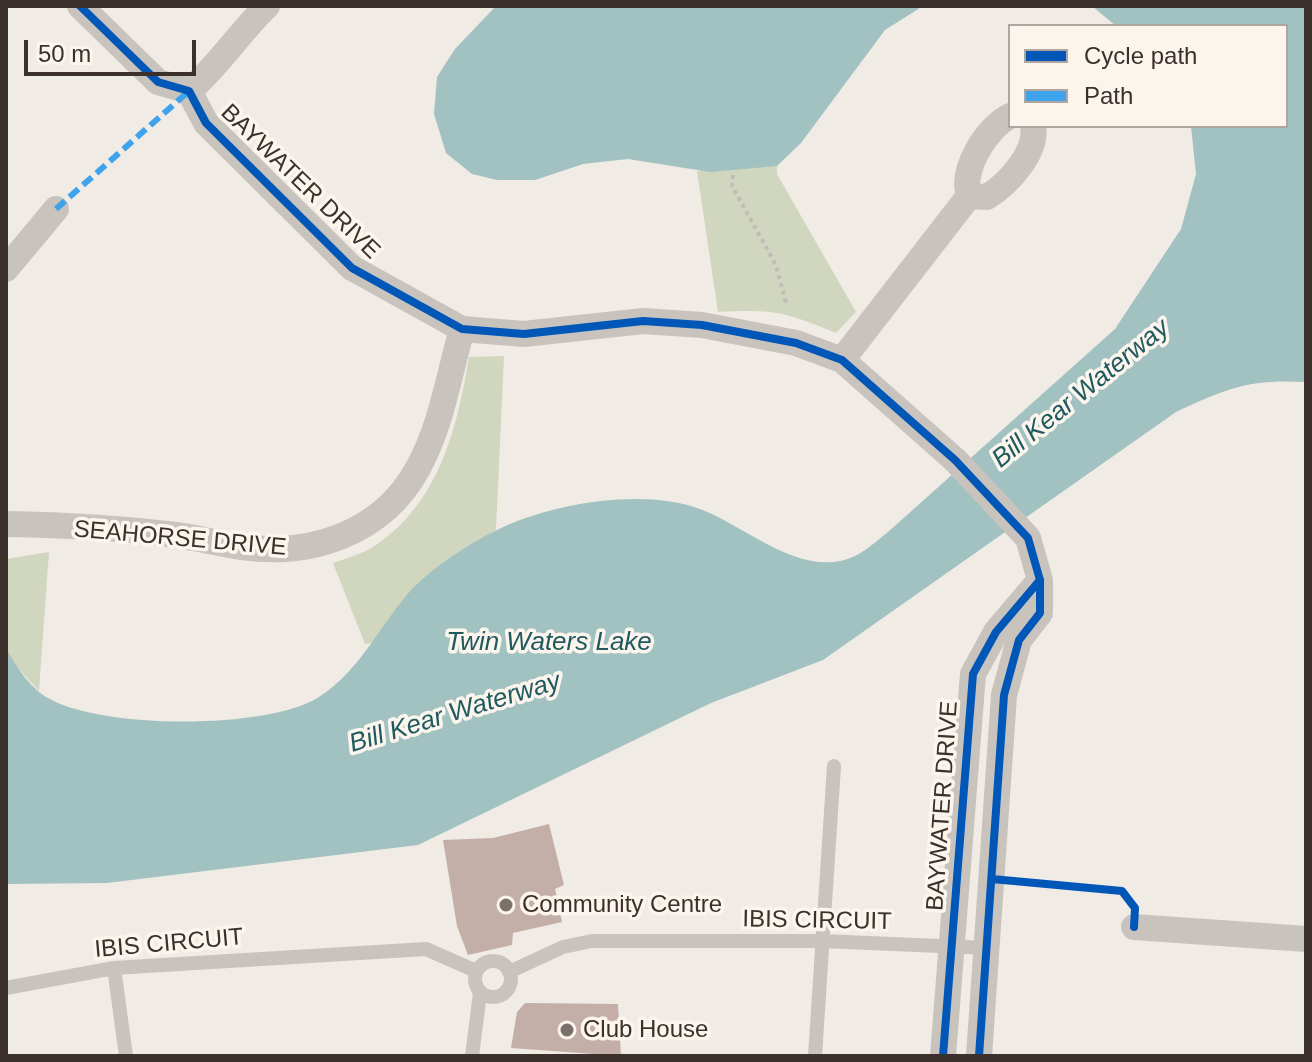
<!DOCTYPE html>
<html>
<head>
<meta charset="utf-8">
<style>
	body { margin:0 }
	#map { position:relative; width:1312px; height:1062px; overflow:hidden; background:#f0ebe5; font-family:Helvetica,sans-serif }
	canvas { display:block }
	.frame { position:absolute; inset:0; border:8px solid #3b302b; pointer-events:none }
	.legend { position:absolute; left:1008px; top:24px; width:280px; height:104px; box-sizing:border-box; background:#fbf5ee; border:2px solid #aea6a0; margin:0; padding:10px 14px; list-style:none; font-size:24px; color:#3b302b }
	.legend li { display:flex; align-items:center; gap:16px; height:40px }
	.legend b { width:40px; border:2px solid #aea6a0 }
	.scale { position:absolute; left:24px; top:40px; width:172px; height:36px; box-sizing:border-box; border:4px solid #3b302b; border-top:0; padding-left:10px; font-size:24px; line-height:28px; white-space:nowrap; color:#3b302b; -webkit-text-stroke:6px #fbf5ee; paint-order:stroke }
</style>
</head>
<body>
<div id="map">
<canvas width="1312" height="1062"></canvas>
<div class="frame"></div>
<ul class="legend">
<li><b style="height:10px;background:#0057b8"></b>Cycle path</li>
<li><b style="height:10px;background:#3fa3eb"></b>Path</li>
</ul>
<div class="scale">50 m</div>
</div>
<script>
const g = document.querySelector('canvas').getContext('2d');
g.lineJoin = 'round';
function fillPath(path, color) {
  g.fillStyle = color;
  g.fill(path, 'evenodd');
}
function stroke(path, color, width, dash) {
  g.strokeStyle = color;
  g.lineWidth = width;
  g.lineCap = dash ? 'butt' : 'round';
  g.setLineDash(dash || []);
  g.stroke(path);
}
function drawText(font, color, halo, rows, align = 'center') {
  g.font = font + ' Helvetica,sans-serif';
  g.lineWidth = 7;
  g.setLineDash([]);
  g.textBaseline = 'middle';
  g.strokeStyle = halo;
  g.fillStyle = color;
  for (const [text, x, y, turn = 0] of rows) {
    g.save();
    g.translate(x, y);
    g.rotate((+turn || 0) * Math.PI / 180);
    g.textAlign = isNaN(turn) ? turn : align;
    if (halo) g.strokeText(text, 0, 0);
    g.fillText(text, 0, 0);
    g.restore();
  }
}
const green = new Path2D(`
	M748 166H777V174L856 312 836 333C785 312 774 309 718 312L697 171Z
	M504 356 496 530 455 554 414 588 373 643 365 644 333 563C346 558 362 554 373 547 439 504 457 429 469 357Z
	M49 552 39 691 15 665 6 648V559Z`);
const water = new Path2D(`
	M496 6H923L885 30 801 143 777 166 710 172 628 159 583 164 535 180H497L472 174 446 153 434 114 437 77 455 49Z
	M1092 6H1306V382C1250 379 1226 388 1176 412L823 660 711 703 418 845 107 883 6 884V648C15 665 30 688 48 698 100 729 268 730 319 697 361 670 380 624 413 588 436 565 468 544 497 530 549 504 641 488 697 508 747 525 804 584 859 554 869 548 879 539 888 532L1115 329 1181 229 1196 174 1191 126H1286V26H1116Z`);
const building = new Path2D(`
	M549 824 564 885 555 889 562 922 513 933 512 945 468 955 457 926 443 840 493 838Z
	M525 1003 618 1004 621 1056 511 1048 517 1012Z`);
const path = new Path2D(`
	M733 175 732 186 776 265 786 303`);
const lane = new Path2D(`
	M475 979a18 18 0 1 1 36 0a18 18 0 1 1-36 0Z
	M114 968 126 1056
	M509 972 563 947 592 941H822L987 948
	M6 988 114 968 426 949 476 971
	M472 1056 480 993
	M815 1056 834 766`);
const street = new Path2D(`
	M80 6 158 82 189 91 206 123 352 268 462 329 524 334 643 321 702 325 796 343 842 360 955 460 1028 538 1040 580V613L1019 640 1004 695 979 1056
	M189 91C218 66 239 33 267 6
	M969 196 987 197C1008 184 1038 152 1033 126
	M969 196C960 170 987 127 1010 116
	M6 269 56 209
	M842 360 969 196
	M6 524C62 525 121 528 176 535 198 538 220 544 242 547 311 557 383 533 418 468 441 427 449 375 462 329
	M1134 927 1306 939
	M943 1056 973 674 996 632 1040 580`);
const quiet = new Path2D(`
	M56 209 189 91`);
const cycleway = new Path2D(`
	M80 6 158 82 189 91 206 123 352 268 462 329 524 334 643 321 702 325 796 343 842 360 955 460 1028 538 1040 580V613L1019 640 1004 695 979 1056
	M992 879 1122 891 1135 908 1134 927
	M943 1056 973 674 996 632 1040 580`);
const markers = [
	[506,905,8,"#7a716c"],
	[567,1030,8,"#7a716c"]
];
const streetNames = [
	["BAYWATER DRIVE",300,182,44],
	["SEAHORSE DRIVE",180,539,5],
	["BAYWATER DRIVE",943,806,-86],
	["IBIS CIRCUIT",817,921,1],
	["IBIS CIRCUIT",169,944,-5]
];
const poiNames = [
	["Community Centre",522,905],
	["Club House",583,1030]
];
const waterNames = [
	["Bill Kear Waterway",1081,394,-39],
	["Twin Waters Lake",549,643],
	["Bill Kear Waterway",455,713,-17]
];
fillPath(green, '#d1d6bf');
fillPath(water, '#a1c2c1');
fillPath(building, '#c3afa7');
stroke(path, '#c2bbb6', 4, [4, 4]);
stroke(lane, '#c9c3be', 14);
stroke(street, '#c9c3be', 26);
stroke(quiet, '#3fa3eb', 6, [12, 6]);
stroke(cycleway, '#0057b8', 8);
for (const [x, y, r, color] of markers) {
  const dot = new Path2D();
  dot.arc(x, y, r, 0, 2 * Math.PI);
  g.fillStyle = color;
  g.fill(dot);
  stroke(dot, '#fbf5ee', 3);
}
drawText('24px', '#3b302b', '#fbf5ee', streetNames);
drawText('24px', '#3b302b', '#fbf5ee', poiNames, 'left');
drawText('italic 26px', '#1f5a5e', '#fbf5ee', waterNames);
</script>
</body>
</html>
